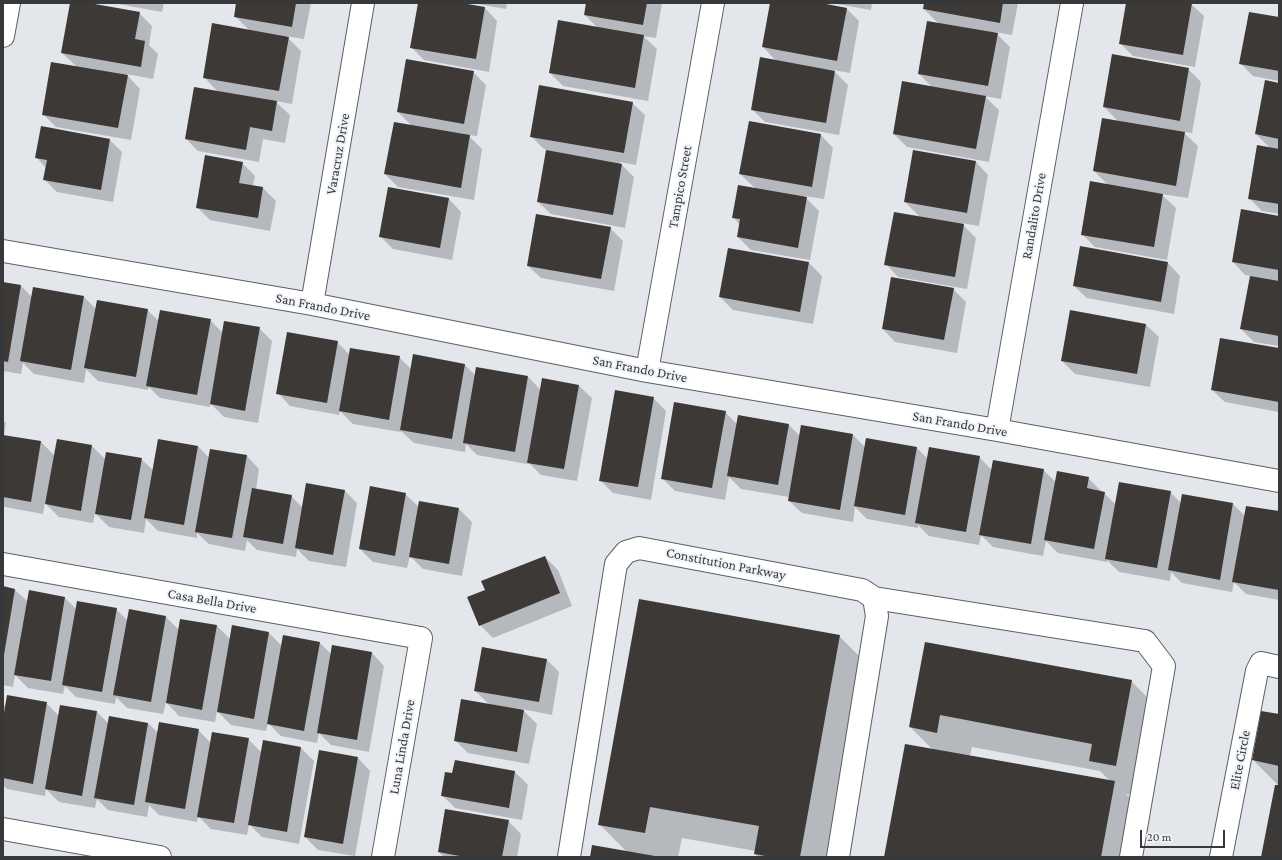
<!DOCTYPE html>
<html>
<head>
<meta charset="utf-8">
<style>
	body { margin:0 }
	#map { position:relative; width:1282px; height:860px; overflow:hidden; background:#e3e6eb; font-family:"Crimson Pro",serif }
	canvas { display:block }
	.frame { position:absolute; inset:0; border:4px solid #37383a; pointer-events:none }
	.scale { position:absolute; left:1140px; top:830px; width:85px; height:18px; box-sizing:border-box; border:2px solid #37383a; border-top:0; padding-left:5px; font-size:12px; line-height:14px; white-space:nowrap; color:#37383a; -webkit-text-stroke:3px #f0f4f8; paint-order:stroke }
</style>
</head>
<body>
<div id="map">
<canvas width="1282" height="860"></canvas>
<div class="frame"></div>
<div class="scale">20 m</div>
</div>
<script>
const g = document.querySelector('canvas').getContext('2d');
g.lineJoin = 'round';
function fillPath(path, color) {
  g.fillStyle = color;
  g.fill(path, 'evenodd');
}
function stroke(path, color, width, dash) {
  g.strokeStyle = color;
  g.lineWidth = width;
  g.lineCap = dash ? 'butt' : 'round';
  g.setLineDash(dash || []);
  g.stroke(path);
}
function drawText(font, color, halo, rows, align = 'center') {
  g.font = font + ' "Crimson Pro",serif';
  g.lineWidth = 4;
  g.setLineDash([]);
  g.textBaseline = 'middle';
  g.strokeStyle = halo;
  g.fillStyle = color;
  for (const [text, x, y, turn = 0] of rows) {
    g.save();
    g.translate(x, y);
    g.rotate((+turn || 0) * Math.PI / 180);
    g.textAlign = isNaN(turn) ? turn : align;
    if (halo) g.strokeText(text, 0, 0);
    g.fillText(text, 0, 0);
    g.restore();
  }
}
const shadow = new Path2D(`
	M71 3H83L139 13 152 26 149 45 158 54 153 79 126 74 140 89 131 140 56 127 43 114 77 67 62 53Z
	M113 3H164L162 12Z
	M237 3H311L304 39 286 36 301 51 292 104 275 101 290 115 285 143 263 139 259 162 198 151 186 139 218 92 204 77 250 31 235 16Z
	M419 3H456L485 8 497 21 489 72 424 60 411 47Z
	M472 3H507L506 9Z
	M587 3H662L656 38 643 36 657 49 648 101 563 86 550 73 598 28 585 15Z
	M771 3H815L846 8 859 21 850 73 833 70 848 85 839 135 765 122 752 109 777 62 763 47Z
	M831 3H872L871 10Z
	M925 3H1018L1012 35 995 32 1010 47 1001 99 984 96 999 110 989 162 907 147 894 134 933 88 919 74 939 24 924 9Z
	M1127 3 1191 4 1204 16 1195 67 1133 56 1120 43Z
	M1279 18V81L1253 76 1241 64Z
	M1188 69 1201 82 1192 133 1183 132 1198 146 1188 198 1161 194 1176 208 1167 260 1095 247 1082 234 1109 186 1094 171 1119 122 1104 107Z
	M473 72 486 85 477 136 468 135 482 149 474 200 398 187 385 174 412 126 398 112Z
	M1279 84V214L1262 211 1249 198 1271 149 1256 134Z
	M632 103 645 115 636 165 619 162 634 177 625 228 551 214 538 202 547 150 544 149 531 136Z
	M821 135 833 148 824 199 804 196 819 211 810 260 751 250 738 237 740 225 733 217 756 189 740 174Z
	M109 139 122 152 113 202 57 192 44 179 46 168 36 157Z
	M976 162 988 175 979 226 961 223 976 238 967 289 898 277 886 264 920 217 905 202Z
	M242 163 255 176 253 186 263 188 276 201 270 231 210 220 197 207Z
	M449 199 461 212 452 260 393 249 380 236Z
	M1279 217V346L1254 342 1241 329 1251 276 1245 275 1233 262Z
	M610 228 623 241 614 291 541 278 528 266Z
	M809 263 822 276 813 324 733 310 720 297Z
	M1168 263 1180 276 1174 314 1087 298 1074 286Z
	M3 283 21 286 32 297 34 289 84 297 96 309 147 310 159 321 210 320 223 333 259 328 272 341 258 423 224 417 211 404 210 407 160 398 149 387 148 390 98 381 86 369 84 383 34 374 23 363 21 374 3 371Z
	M953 289 966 302 957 353 895 342 883 329Z
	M1146 325 1159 337 1150 387 1075 374 1062 361Z
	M337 342 350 355 399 357 411 369 465 365 476 376 528 377 541 390 579 386 592 398 577 481 541 475 528 462 527 464 477 455 466 444 465 452 414 443 401 431V432L353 424 340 411 339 415 290 406 278 393Z
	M1279 349V412L1225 402 1212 390Z
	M653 398 666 411 651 500 613 493 600 480Z
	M725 412 737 424 789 425 800 436 802 426 853 435 865 447 917 448 928 459 979 457 992 470H1043L1056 482 1088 478 1101 491V492L1104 493 1116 505 1170 492 1181 503 1183 495 1233 504 1245 516 1279 512V600L1246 594 1234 582 1232 592 1182 583 1171 572 1170 581 1119 572 1107 560V562L1058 553 1046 541 1043 556 993 547 981 535 979 545 929 536 918 525V528L867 519 855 507 853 522 802 513 789 501V497L741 489 729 477 725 500 675 491 662 478Z
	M3 420 6 423 4 436 41 442 55 456 92 446 106 460 141 459 154 471 198 446 209 458 247 456 259 469 256 490 291 496 303 508 344 490 357 503 346 567 309 561 297 549 296 557 257 550 247 540 245 551 209 544 197 533V538L158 531 146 519 144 533 109 527 95 513 93 523 59 517 45 503 43 514 5 507 3 505Z
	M405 494 419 507 459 509 472 522 462 576 423 569 410 556 407 568 373 562 360 549Z
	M545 557 558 570 572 606 493 638 480 625 486 590Z
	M3 587 15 590 28 602 30 592 65 598 76 609H116L128 621 130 610 166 617 179 630 217 626 231 640 269 633 282 646 320 643 332 655 372 653 384 666 369 752 331 745 319 733 317 743 281 736 268 723 266 731 231 725 217 711 215 722 179 716 166 702 163 714 127 708 116 697 115 704 76 697 65 686 63 694 28 688 15 675 13 687 3 685Z
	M839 636 871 668 837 857H758L755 854 756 851 682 838 678 857H591L627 852 600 825Z
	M925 643 1131 681 1163 713 1147 797 1126 794 1146 814 1138 857H885L933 750 910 727ZM972 747 1100 771 1110 781 970 756Z
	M546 659 559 672 552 715 522 709 537 724 529 764 468 753 455 740 490 705 475 691Z
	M46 703 59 716 97 712 108 723 109 717 148 723 158 733 198 730 211 743 248 739 262 753 264 741 301 748 314 761 299 844 262 837 249 824 247 835 211 829 198 816 197 822 159 815 149 805 147 817 108 810 97 799 95 808 59 802 46 789 45 796 7 789 3 785V704L6 707Z
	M1279 715V857H1262L1279 786 1253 760Z
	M358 758 370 771 355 856 318 850 305 837Z
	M455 761 515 772 528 785 522 820 455 808 442 795 453 774Z
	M508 821 521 834 517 857H444L439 852Z`);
const building = new Path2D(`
	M70 3H89L140 12 135 39 145 41 141 67 61 53Z
	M236 3H296L292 27 234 17Z
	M418 3H462L485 7 476 59 410 48Z
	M586 3H647L643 25 584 15Z
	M770 3H821L847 8 837 61 762 47Z
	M924 3H1003L1000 23 923 9Z
	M1126 3H1192L1183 55 1119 44Z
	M1249 12 1279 17V71L1239 64Z
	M558 20 644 35 635 88 549 73Z
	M927 21 998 33 988 86 918 74Z
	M212 23 289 37 279 91 203 78Z
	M1112 54 1189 68 1180 121 1103 107Z
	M760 57 835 71 826 123 751 110Z
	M406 59 474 71 464 124 397 112Z
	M51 62 128 75 118 128 42 115Z
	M1265 80 1279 83V139L1255 134Z
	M902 81 986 96 976 149 893 134Z
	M539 85 633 102 624 153 530 137Z
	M194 87 277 101 272 131 250 127 246 150 185 139Z
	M1102 118 1185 132 1176 186 1093 171Z
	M749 121 821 134 812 187 739 174Z
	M394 122 470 135 461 188 384 174Z
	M41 126 110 139 101 190 43 180 47 160 35 158Z
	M1257 145 1279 149V204L1248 199Z
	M546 150 622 164 613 215 537 202Z
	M913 150 976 161 967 213 904 202Z
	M205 155 243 162 239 183 263 187 258 218 196 208Z
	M1090 181 1163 194 1154 247 1081 235Z
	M738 185 807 197 798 248 737 237 740 219 732 218Z
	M388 187 449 198 440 248 379 237Z
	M1241 209 1279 216V270L1232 262Z
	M894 212 964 224 955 277 884 265Z
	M536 214 611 227 601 279 527 266Z
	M1080 246 1168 262 1161 302 1073 286Z
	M728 248 809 262 800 312 719 297Z
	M1250 276 1279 281V336L1240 329Z
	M891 277 954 288 944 340 882 329Z
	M3 282 21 285 8 362 3 361Z
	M33 287 84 296 71 370 20 361Z
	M97 300 148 309 136 377 84 368Z
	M160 310 211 319 197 395 146 386Z
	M1070 310 1146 324 1137 374 1061 361Z
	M224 321 260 327 245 411 210 404Z
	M287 332 338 341 327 403 276 394Z
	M1220 338 1279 348V402L1211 390Z
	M350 348 400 356 389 420 339 411Z
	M413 354 465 364 452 439 400 430Z
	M476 367 528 376 515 452 463 443Z
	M542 378 579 385 564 469 527 463Z
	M615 390 654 397 638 487 599 481Z
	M674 402 726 411 712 488 661 479Z
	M738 415 789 424 778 485 727 476Z
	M801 425 853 434 840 510 788 501Z
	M3 435 41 441 31 502 3 497Z
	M866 438 917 447 905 515 854 506Z
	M57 439 92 445 81 511 45 504Z
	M158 439 198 446 184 525 144 518Z
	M929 447 980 456 966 532 915 523Z
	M210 449 247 455 232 538 195 532Z
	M106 452 142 458 131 520 95 514Z
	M993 460 1044 469 1031 544 979 535Z
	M1057 471 1089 477 1087 488 1105 492 1094 549 1044 540Z
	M1119 482 1171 491 1157 568 1105 559Z
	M306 483 345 490 333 555 295 548Z
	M370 486 406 493 395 556 359 549Z
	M252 488 292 495 283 544 243 537Z
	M1182 494 1233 503 1220 580 1168 570Z
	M419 501 459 508 449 564 409 557Z
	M1246 506 1279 511V590L1232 582Z
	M545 556 560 593 479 626 467 597 485 590 481 581Z
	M3 586 15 589 4 655H3Z
	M29 590 65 597 51 681 14 675Z
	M639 599 840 635 800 857H771L754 854 759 826 650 807 645 833 598 825Z
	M77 601 117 608 102 692 62 685Z
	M129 609 166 616 151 702 113 695Z
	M180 619 217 625 202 710 166 703Z
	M232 625 269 632 254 719 217 712Z
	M283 635 320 642 304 731 267 724Z
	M925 642 1132 680 1116 766 1089 761 1092 744 940 715 937 733 909 727Z
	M332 645 372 652 357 740 317 733Z
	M482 647 547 659 539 702 474 691Z
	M7 695 47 702 33 784 3 778V719Z
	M461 699 524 710 517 752 454 741Z
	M60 705 97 711 82 796 45 789Z
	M1261 711 1279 714V766L1252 760Z
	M109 716 148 723 134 805 94 798Z
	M159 722 199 729 185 809 145 802Z
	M212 732 249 738 234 823 197 817Z
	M263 740 301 747 287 832 248 825Z
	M905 744 1115 781 1101 857H884Z
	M319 750 358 757 343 844 304 837Z
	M455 760 515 771 509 808 441 796 445 772 452 773Z
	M1275 785H1279V857H1261Z
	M445 809 509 820 502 857H465L438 852Z
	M592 845 655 856V857H590Z`);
const minor = new Path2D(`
	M3 36 9 3
	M3 251 312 304 647 371 997 430 1279 481
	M312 304 363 3
	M647 371 713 3
	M997 430 1072 3
	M3 564 421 638 383 857
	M874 598 1145 641 1164 666 1131 857
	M3 829 160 857
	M569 857 616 564 626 552 639 548 862 590 874 598 877 616 838 857
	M1221 857 1257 671 1261 663 1279 667`);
const streetNames = [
	["Varacruz Drive",338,154,-80],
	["Tampico Street",680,187,-80],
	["Randalito Drive",1034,216,-80],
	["San Frando Drive",323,307,11],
	["San Frando Drive",640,369,11],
	["San Frando Drive",960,424,10],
	["Constitution Parkway",726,564,11],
	["Casa Bella Drive",212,601,10],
	["Luna Linda Drive",402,747,-80],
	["Elite Circle",1240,760,-79]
];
fillPath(shadow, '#0003');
fillPath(building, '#3d3937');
stroke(minor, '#5d5f63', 24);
stroke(minor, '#fff', 22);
drawText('14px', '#37383a', '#f0f4f8', streetNames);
</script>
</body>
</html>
